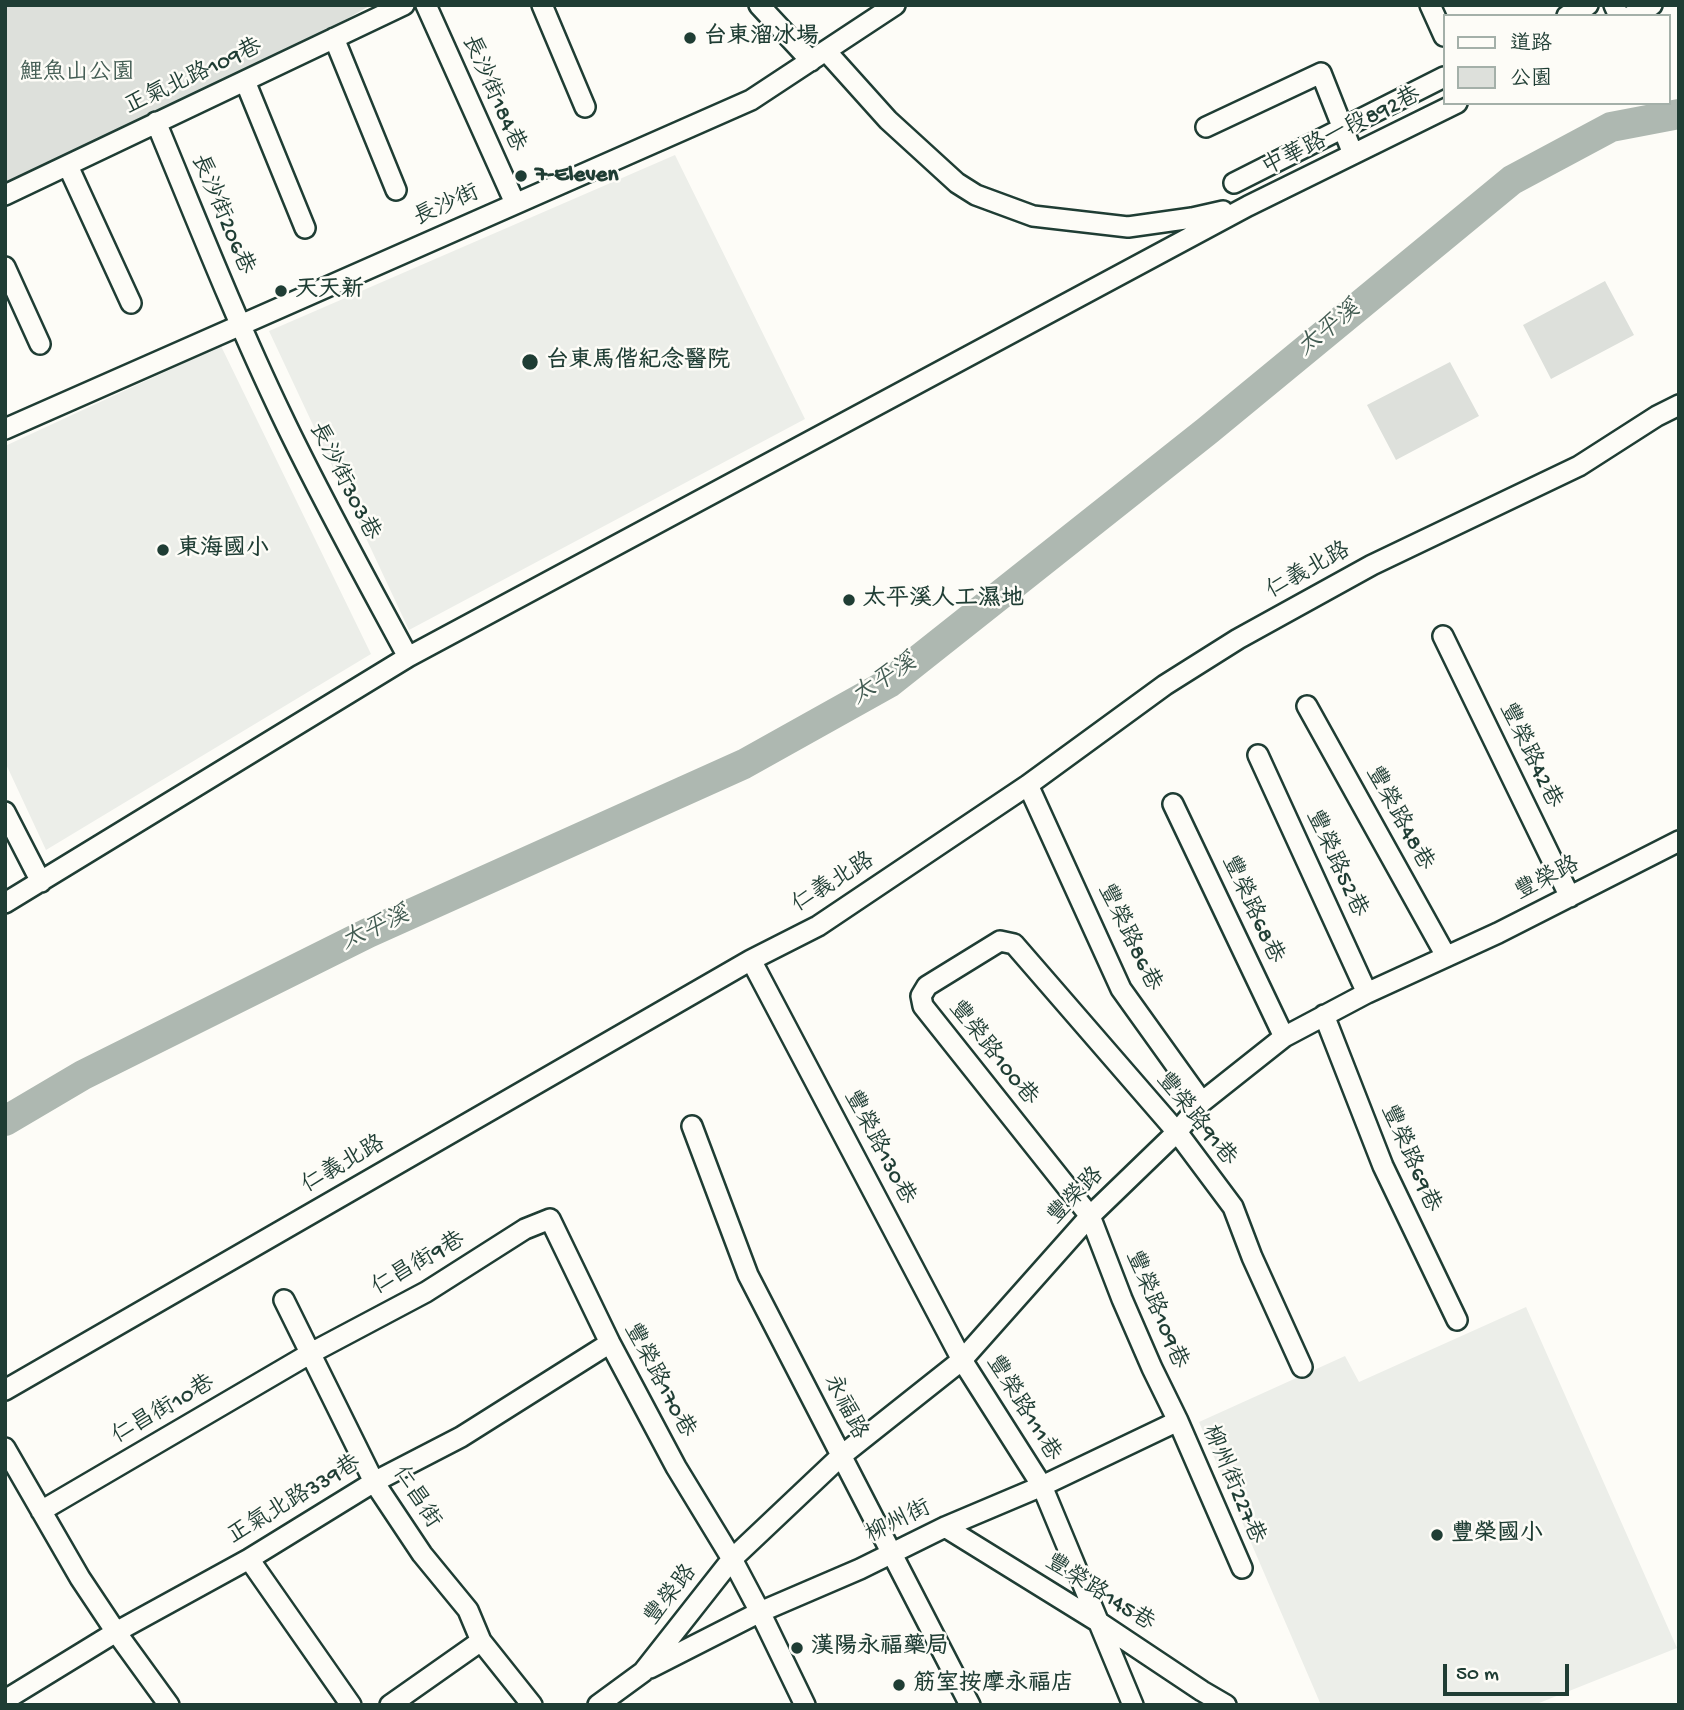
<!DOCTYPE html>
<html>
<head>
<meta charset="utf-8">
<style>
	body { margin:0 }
	#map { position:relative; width:1684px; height:1710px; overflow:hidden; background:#fdfcf7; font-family:"Gochi Hand","LXGW WenKai TC",sans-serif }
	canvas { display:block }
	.frame { position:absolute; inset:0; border:7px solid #1f3d34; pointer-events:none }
	.legend { position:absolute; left:1443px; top:14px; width:228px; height:91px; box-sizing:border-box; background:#fdfcf7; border:2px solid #a4b0a9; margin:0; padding:9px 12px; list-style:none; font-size:21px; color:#1f3d34 }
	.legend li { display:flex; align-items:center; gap:14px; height:35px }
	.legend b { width:35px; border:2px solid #a4b0a9 }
	.scale { position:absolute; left:1443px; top:1664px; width:126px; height:32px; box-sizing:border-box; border:4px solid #1f3d34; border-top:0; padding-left:9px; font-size:21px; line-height:24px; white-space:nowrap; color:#1f3d34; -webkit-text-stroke:5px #fdfcf7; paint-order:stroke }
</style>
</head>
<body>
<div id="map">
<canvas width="1684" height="1710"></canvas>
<div class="frame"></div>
<ul class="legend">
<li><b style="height:9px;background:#fdfcf7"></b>道路</li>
<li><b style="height:19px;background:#dde0db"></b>公園</li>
</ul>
<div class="scale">50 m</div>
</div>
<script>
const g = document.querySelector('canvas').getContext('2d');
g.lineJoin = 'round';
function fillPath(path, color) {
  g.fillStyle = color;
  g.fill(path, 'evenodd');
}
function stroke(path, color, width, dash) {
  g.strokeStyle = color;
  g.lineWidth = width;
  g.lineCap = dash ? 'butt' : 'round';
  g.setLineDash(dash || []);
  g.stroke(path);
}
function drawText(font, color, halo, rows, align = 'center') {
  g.font = font + ' "Gochi Hand","LXGW WenKai TC",sans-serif';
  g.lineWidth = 5;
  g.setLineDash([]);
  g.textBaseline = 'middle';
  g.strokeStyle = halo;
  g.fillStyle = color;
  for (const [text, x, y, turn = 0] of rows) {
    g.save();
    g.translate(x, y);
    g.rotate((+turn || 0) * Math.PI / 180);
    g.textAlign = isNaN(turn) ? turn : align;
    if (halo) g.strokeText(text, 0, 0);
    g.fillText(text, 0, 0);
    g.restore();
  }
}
const built = new Path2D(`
	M675 155 805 419 409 630 269 331Z
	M221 346 371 654 46 850 5 762V446Z
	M1526 1307 1677 1648 1534 1705H1321L1199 1422 1345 1356 1359 1382Z`);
const green = new Path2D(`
	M5 5H371L310 40 5 183Z
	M1605 281 1634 335 1551 379 1523 325Z
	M1450 362 1479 416 1396 460 1367 405Z`);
const river = new Path2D(`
	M5 1121 83 1075 368 933 744 764 889 683 1207 431 1512 180 1611 127 1679 114`);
const minor = new Path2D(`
	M426 5 515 203
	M542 5 585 107
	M759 5 811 61
	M1430 5 1444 36
	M1614 5 1619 16
	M1567 16 1588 5
	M1631 16 1652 5
	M334 38 396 190
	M826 51 888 120 957 183 976 195 1033 216 1128 227 1192 218 1223 211
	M245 81 305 228
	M156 122C197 221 236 320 282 416 321 498 365 577 408 657
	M1206 127 1321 73 1353 154
	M68 166 131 303
	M1234 183 1444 77
	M5 195 404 5
	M5 267 40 344
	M5 429 751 100 895 5
	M1443 636 1570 897
	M1307 706 1446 956
	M1258 755 1367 993
	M1028 785 1121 989 1202 1102
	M1173 804 1284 1037
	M5 812 41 882
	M5 903 408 657 1248 206 1457 103
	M751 960 962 1360 1042 1486 1133 1705
	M1324 1015 1383 1166 1457 1320
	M692 1126 748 1275 970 1705
	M284 1300 374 1482 422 1554 468 1610 481 1641 532 1705
	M5 1390 751 960 818 926 1028 785 1165 685 1238 639 1372 565 1579 466 1657 416 1679 405
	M5 1448 80 1578 116 1632 169 1705
	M41 1511 311 1353 426 1292 525 1229 550 1219 610 1343 676 1467 732 1559 760 1612 805 1705
	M945 1527 1100 1623 1202 1691 1226 1705
	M249 1559 351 1705
	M1242 1568 1178 1421 1152 1368 1122 1299 1090 1216 923 1006 921 996 927 986 1000 941 1014 944 1177 1132 1233 1207 1252 1257 1302 1367
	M650 1668 760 1612 860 1569 945 1527 1042 1486 1178 1421
	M5 1700 116 1632 249 1559 374 1482 461 1437 610 1343
	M390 1705 481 1641
	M598 1705 643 1672 732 1559 841 1456 962 1360 1090 1216 1177 1132 1202 1102 1284 1037 1367 993 1498 933 1679 841`);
const markers = [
	[690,38,7,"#1f3d34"],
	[521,176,7,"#1f3d34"],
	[281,291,7,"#1f3d34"],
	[530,362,9,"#1f3d34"],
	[163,550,7,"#1f3d34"],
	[849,600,7,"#1f3d34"],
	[1437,1535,7,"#1f3d34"],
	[797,1648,7,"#1f3d34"],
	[899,1685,7,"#1f3d34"]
];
const poiNames = [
	["台東溜冰場",704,38],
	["7-Eleven",535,176],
	["天天新",295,291],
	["台東馬偕紀念醫院",546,362],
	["東海國小",177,550],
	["太平溪人工濕地",863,600],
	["豐榮國小",1451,1535],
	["漢陽永福藥局",811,1648],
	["筋室按摩永福店",913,1685]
];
const parkNames = [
	["鯉魚山公園",77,74]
];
const streetNames = [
	["正氣北路109巷",194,78,-25],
	["長沙街184巷",492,94,66],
	["中華路一段892巷",1342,133,-26],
	["長沙街",447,207,-24],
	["長沙街206巷",221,215,67],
	["長沙街303巷",343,482,63],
	["仁義北路",1309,572,-29],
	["豐榮路42巷",1529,756,64],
	["豐榮路48巷",1398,819,61],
	["豐榮路52巷",1335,864,65],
	["豐榮路",1548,880,-27],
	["仁義北路",834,884,-32],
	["豐榮路68巷",1251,910,65],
	["豐榮路86巷",1128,938,64],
	["豐榮路100巷",992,1054,51],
	["豐榮路91巷",1195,1120,51],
	["豐榮路130巷",878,1148,62],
	["豐榮路69巷",1409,1159,66],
	["仁義北路",344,1166,-30],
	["豐榮路",1077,1197,-46],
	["仁昌街9巷",419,1265,-30],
	["豐榮路109巷",1155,1310,67],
	["豐榮路170巷",658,1381,62],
	["永福路",844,1408,63],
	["豐榮路111巷",1022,1409,58],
	["仁昌街10巷",164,1411,-30],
	["柳州街227巷",1232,1485,67],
	["仁昌街",415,1498,57],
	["正氣北路339巷",295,1501,-31],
	["柳州街",899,1523,-26],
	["豐榮路145巷",1099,1594,32],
	["豐榮路",672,1596,-52]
];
const waterNames = [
	["太平溪",1330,330,-39],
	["太平溪",885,681,-33],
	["太平溪",376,930,-25]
];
fillPath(built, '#eceee9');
fillPath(green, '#dde0db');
stroke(river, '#aeb8b1', 30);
stroke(minor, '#1f3d34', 24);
stroke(minor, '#fdfcf7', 19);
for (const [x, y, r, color] of markers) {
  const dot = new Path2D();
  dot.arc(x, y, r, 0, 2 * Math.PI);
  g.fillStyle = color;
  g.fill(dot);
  stroke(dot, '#fdfcf7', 2.5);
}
drawText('bold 23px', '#1f3d34', '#fdfcf7', poiNames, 'left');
drawText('23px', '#455e55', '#fdfcf7', parkNames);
drawText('23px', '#1f3d34', '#fdfcf7', streetNames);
drawText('italic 24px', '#435c53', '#fdfcf7', waterNames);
</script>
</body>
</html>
